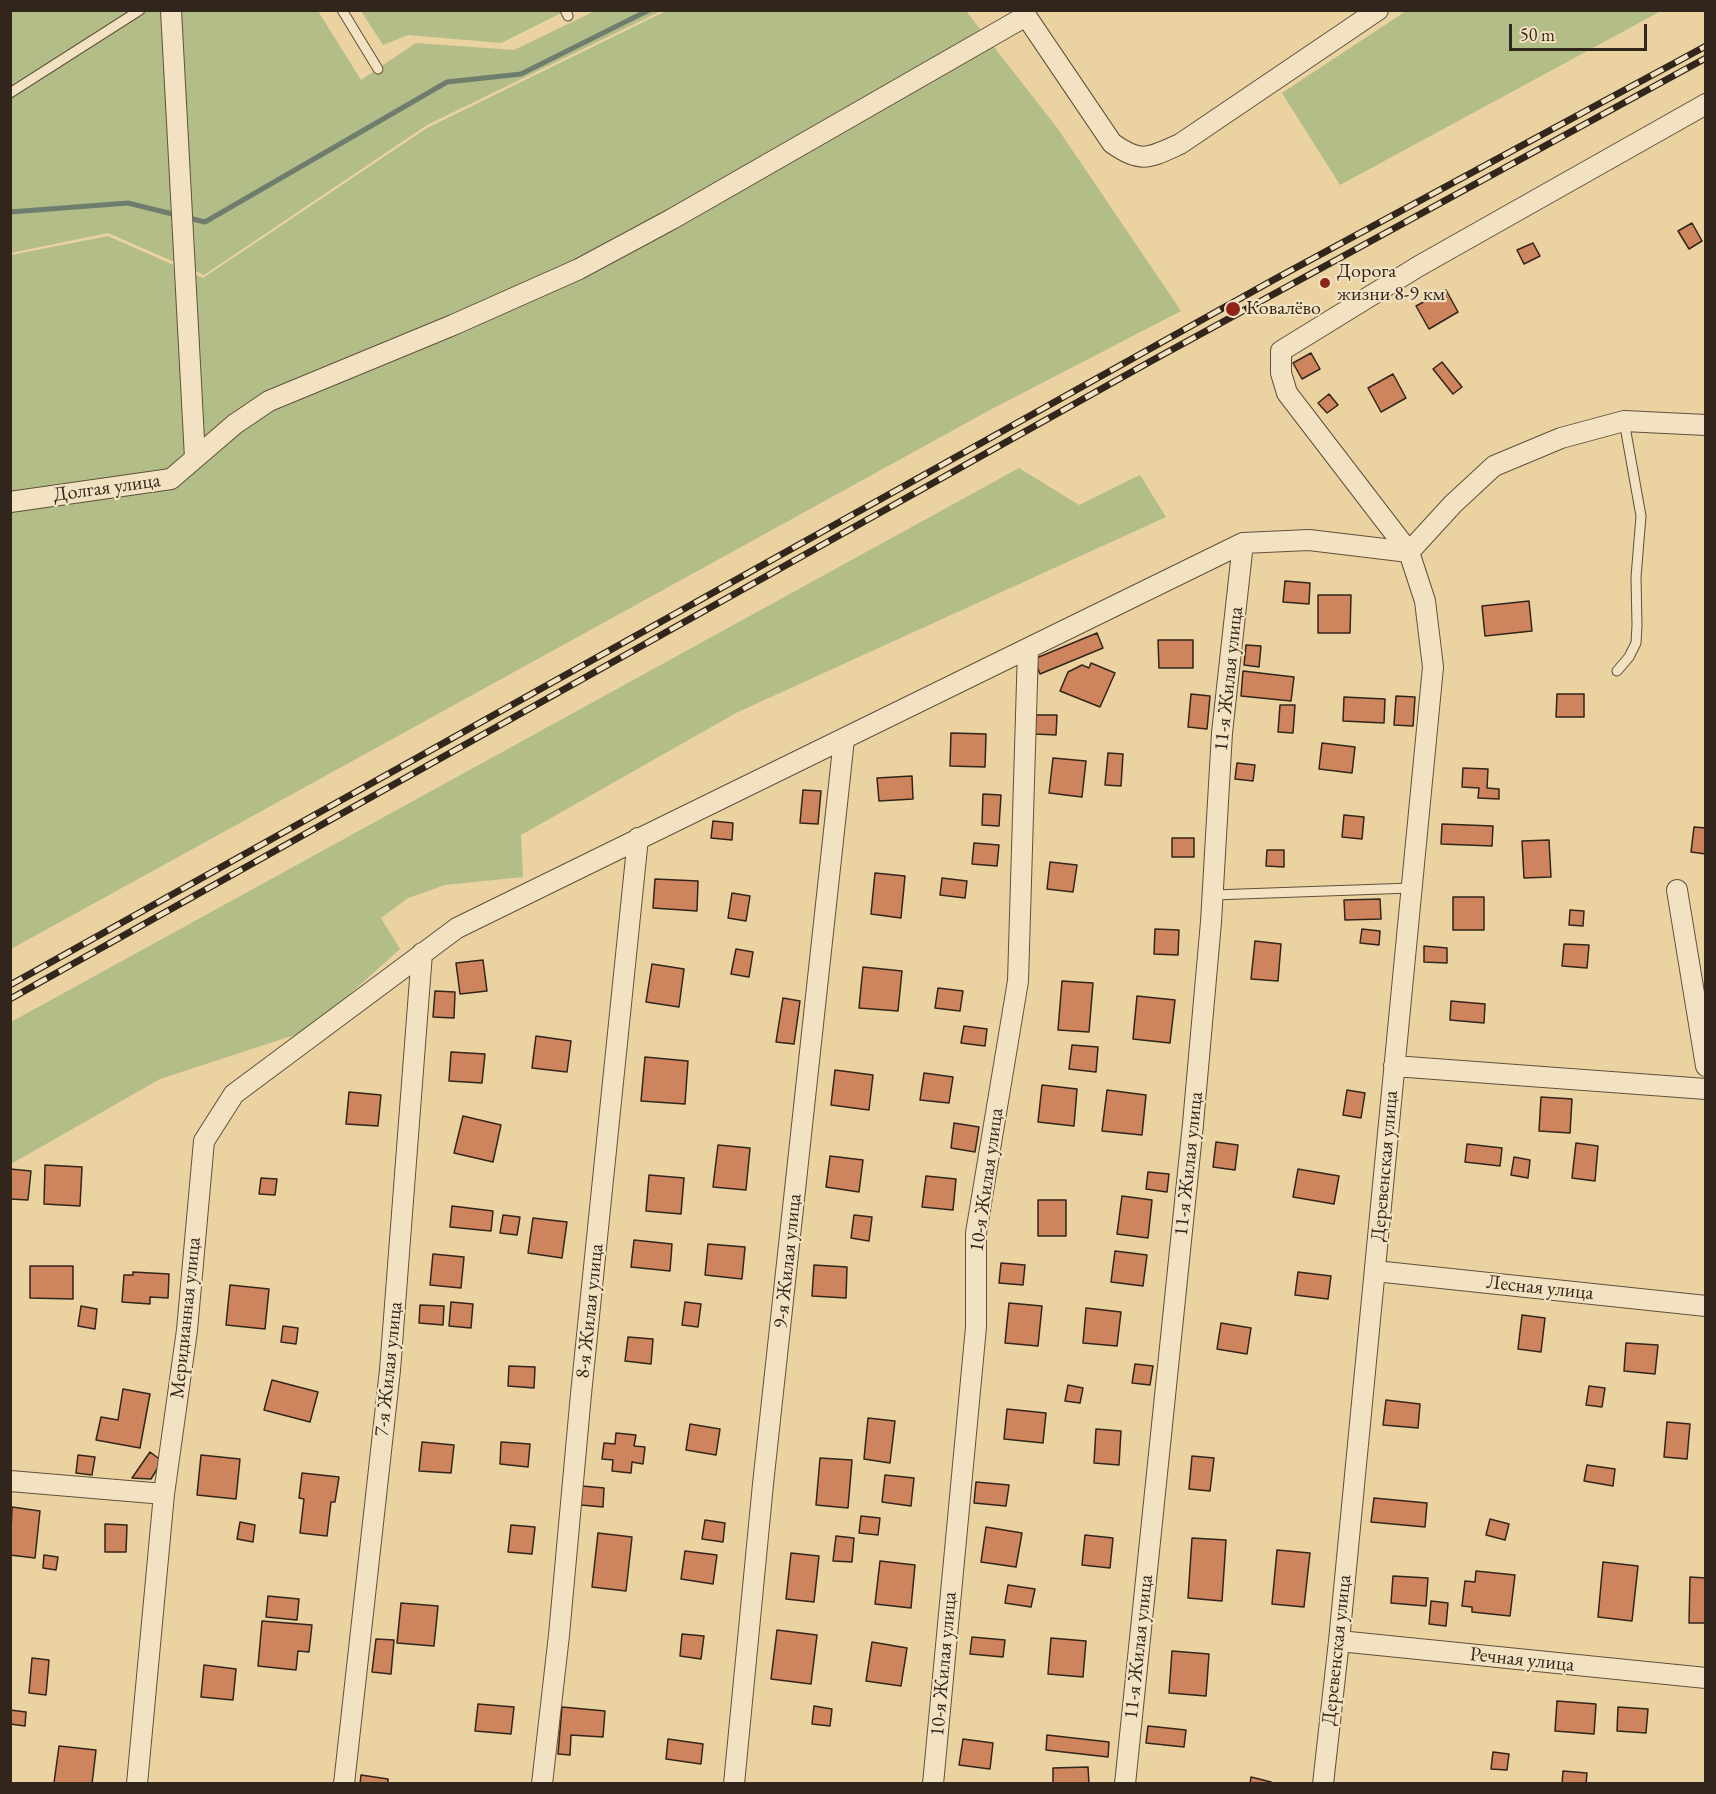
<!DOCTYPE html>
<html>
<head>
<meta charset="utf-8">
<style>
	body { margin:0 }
	#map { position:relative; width:1716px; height:1794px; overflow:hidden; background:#ebd2a1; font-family:"EB Garamond",serif }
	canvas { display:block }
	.frame { position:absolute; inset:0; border:12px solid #32251b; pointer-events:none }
	.scale { position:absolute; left:1509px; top:24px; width:138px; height:27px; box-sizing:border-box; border:3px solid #32251b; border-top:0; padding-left:8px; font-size:18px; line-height:21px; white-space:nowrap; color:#32251b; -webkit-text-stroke:4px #f2e2c2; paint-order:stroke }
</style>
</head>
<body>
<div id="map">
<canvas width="1716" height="1794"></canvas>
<div class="frame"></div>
<div class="scale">50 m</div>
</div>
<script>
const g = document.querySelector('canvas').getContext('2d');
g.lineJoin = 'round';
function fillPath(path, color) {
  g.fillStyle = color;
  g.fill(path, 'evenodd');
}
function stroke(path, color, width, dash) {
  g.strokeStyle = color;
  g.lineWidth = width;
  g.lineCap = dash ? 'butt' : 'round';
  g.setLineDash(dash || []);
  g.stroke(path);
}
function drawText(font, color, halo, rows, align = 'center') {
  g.font = font + ' "EB Garamond",serif';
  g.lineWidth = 4.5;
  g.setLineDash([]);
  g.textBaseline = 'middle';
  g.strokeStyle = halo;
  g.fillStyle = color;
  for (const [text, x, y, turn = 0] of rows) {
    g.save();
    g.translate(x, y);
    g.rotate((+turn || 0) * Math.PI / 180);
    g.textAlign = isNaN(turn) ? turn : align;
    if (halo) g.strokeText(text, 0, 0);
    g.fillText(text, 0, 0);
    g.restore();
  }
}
const green = new Path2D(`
	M11 11H318L361 80 416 43 514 50 595 11H661L427 125 204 275 108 233 11 253Z
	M361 11H565L501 43 408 35 383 45Z
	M666 11H966L1058 129 1181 311 988 411 11 949V255L108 236 203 278 427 128Z
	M1406 11V10L1661 11 1340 185 1282 93Z
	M1019 468 1079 505 1140 475 1166 517 736 713 521 835 523 877 445 885 408 898 381 918 400 949 310 1030 160 1079 11 1164V1022Z`);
const stream = new Path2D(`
	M10 212 128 203 205 222 447 82 521 74 649 10`);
const building = new Path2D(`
	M1692 223 1702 241 1689 249 1678 231Z
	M1533 243 1540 256 1524 264 1517 250Z
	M1446 290 1458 312 1429 329 1416 306Z
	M1311 353 1320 369 1302 379 1293 363Z
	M1442 362 1462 387 1453 394 1433 369Z
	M1393 374 1406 398 1381 412 1368 388Z
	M1329 394 1338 405 1327 413 1318 403Z
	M1285 581 1310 583 1309 604 1283 602Z
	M1318 595H1351L1350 633H1318Z
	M1529 601 1532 631 1485 636 1482 606Z
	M1097 633 1103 648 1040 674 1034 659Z
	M1158 640H1193V668H1159Z
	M1246 645 1261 646 1259 667 1244 665Z
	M1091 663 1115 673 1100 707 1060 691 1068 672 1082 665 1089 668Z
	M1243 671 1294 677 1291 701 1241 696Z
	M1191 694 1210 696 1207 729 1188 727Z
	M1557 694H1584V717H1556Z
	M1396 696 1415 697 1413 726 1394 725Z
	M1344 697 1385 699 1384 723 1343 721Z
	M1280 705H1295L1293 733 1278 732Z
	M1035 715H1057L1056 735 1035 734Z
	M951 733 986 734 985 767 950 766Z
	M1322 743 1355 747 1352 773 1319 769Z
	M1108 753 1123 754 1121 786 1105 785Z
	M1053 758 1086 761 1082 797 1049 793Z
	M1237 763 1255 765 1253 781 1235 779Z
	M1463 768 1488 769 1487 788 1499 789V799L1478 798 1479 788 1462 787Z
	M912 776 913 799 879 801 877 778Z
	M803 790 821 791 818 824 800 823Z
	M983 794 1001 795 999 826 982 825Z
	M1344 815 1364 817 1362 839 1342 837Z
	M713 821 733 823 732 840 711 838Z
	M1442 824 1493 826 1492 846 1441 844Z
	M1694 827 1706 828V854L1691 852Z
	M1172 838H1194V857H1172Z
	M1549 840 1551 877 1524 878 1522 841Z
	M974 843 999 845 997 866 972 864Z
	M1267 850H1284V867L1266 866Z
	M1050 862 1077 865 1073 892 1047 889Z
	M875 873 905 876 901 918 871 914Z
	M942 878 967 881 965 898 940 895Z
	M655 879 698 881 697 911 653 908Z
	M732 893 750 896 746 921 728 918Z
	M1453 897H1484V930H1453Z
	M1380 899 1381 919 1345 920 1344 900Z
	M1570 910 1584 911 1583 926 1569 925Z
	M1155 929 1179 930 1178 955 1154 954Z
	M1362 929 1380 931 1379 945 1360 943Z
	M1255 941 1281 944 1278 981 1251 979Z
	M1564 944 1589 945 1587 968 1562 966Z
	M1424 946 1447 948V963L1424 962Z
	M736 949 753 952 749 977 731 974Z
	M483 960 487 991 460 994 456 963Z
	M652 964 684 969 679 1007 646 1002Z
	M863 967 902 971 898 1011 859 1008Z
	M1062 981 1093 983 1089 1032 1058 1030Z
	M938 988 963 991 960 1011 935 1008Z
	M435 991 455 992 454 1018 433 1017Z
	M1137 996 1175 1000 1170 1043 1133 1039Z
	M783 998 800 1001 794 1044 776 1042Z
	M1451 1001 1485 1004 1484 1023 1450 1020Z
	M964 1026 987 1029 985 1046 961 1043Z
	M536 1036 571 1041 567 1072 532 1068Z
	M1072 1045 1098 1047 1096 1072 1069 1069Z
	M451 1052 485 1054 482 1083 449 1081Z
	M645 1057 688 1061 685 1104 641 1101Z
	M835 1070 873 1075 869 1110 831 1105Z
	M924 1073 953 1077 949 1103 920 1100Z
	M1042 1085 1077 1089 1074 1126 1038 1122Z
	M1107 1090 1146 1095 1142 1135 1102 1131Z
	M1347 1090 1365 1093 1361 1118 1343 1115Z
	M349 1092 381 1095 378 1126 346 1124Z
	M1541 1097 1572 1099 1570 1133 1539 1131Z
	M463 1116 501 1125 493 1162 454 1153Z
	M954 1123 979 1127 975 1152 951 1148Z
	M1216 1142 1238 1145 1235 1170 1213 1167Z
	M1576 1143 1598 1146 1595 1181 1572 1178Z
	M1467 1144 1502 1148 1500 1166 1465 1162Z
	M718 1145 750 1148 746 1190 713 1187Z
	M830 1156 863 1160 859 1192 826 1187Z
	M1514 1157 1530 1160 1528 1178 1511 1175Z
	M45 1165 82 1167 80 1206 44 1204Z
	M10 1169 31 1171 28 1200 10 1199Z
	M1298 1169 1339 1176 1334 1204 1293 1197Z
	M1148 1172 1169 1174 1167 1192 1146 1189Z
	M649 1175 684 1178 681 1214 646 1211Z
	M926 1176 956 1179 953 1210 922 1207Z
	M261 1178 277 1179 275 1195 259 1194Z
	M1122 1196 1152 1200 1148 1238 1117 1234Z
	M1038 1200H1066V1236H1038Z
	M452 1206 493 1211 491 1231 450 1227Z
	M503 1215 520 1217 517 1235 500 1233Z
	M854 1215 872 1217 869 1241 851 1238Z
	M533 1218 567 1222 562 1258 528 1253Z
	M634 1240 672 1244 670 1271 631 1267Z
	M708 1244 745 1247 742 1279 705 1275Z
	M1115 1251 1147 1255 1143 1286 1111 1282Z
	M433 1254 464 1257 461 1288 430 1285Z
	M1001 1263 1025 1265 1023 1285 999 1283Z
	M814 1265 847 1267 846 1298 812 1296Z
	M30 1266H73V1299L30 1298Z
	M133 1272 169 1274 168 1298 150 1297V1304L122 1302 124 1275H133Z
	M1298 1272 1331 1276 1328 1299 1295 1295Z
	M230 1285 269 1289 265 1329 226 1325Z
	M451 1302 473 1304 471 1328 449 1326Z
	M685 1302 701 1304 698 1327 682 1325Z
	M1009 1303 1042 1306 1038 1346 1005 1343Z
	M420 1305 444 1306 443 1325 419 1323Z
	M81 1306 97 1309 95 1329 78 1326Z
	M1086 1308 1121 1312 1117 1346 1083 1343Z
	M1522 1315 1545 1318 1541 1352 1518 1349Z
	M1221 1323 1251 1328 1247 1354 1217 1349Z
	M283 1326 298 1328 296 1344 281 1342Z
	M628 1337 653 1339 651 1364 625 1361Z
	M1626 1343 1658 1345 1655 1374 1624 1371Z
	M1135 1364 1153 1366 1150 1385 1132 1383Z
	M509 1366 535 1367 534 1388 508 1386Z
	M272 1380 318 1392 310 1422 264 1410Z
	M1068 1385 1083 1388 1080 1403 1065 1401Z
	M1589 1386 1605 1388 1602 1407 1586 1405Z
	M123 1389 150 1394 140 1448 96 1440 101 1417 118 1420Z
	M1386 1400 1420 1404 1418 1428 1383 1425Z
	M1007 1409 1046 1413 1043 1443 1004 1439Z
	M868 1418 895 1421 890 1463 864 1459Z
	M1667 1422 1690 1424 1687 1459 1664 1457Z
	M690 1424 720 1429 716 1455 686 1450Z
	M1096 1429 1121 1431 1119 1465 1094 1463Z
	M616 1433 636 1435 634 1446 645 1447 643 1464 632 1462 631 1473 612 1471 613 1460 602 1459 604 1443 615 1444Z
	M422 1442 454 1445 451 1473 419 1471Z
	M501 1442 530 1444 528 1467 500 1464Z
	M150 1452 162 1461 151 1479 132 1478Z
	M78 1455 95 1457 92 1475 76 1473Z
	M201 1455 240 1459 236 1499 197 1495Z
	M1192 1456 1214 1458 1210 1491 1189 1489Z
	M820 1458 852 1460 848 1508 816 1505Z
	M1587 1465 1615 1469 1613 1486 1584 1481Z
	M302 1473 339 1477 335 1502H331L327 1536 300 1533 304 1499 299 1498Z
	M885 1475 914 1478 911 1506 882 1502Z
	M976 1482 1009 1485 1006 1506 974 1503Z
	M582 1486 604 1488 603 1507 581 1505Z
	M1374 1498 1427 1503 1425 1527 1371 1522Z
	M12 1507 40 1511 35 1558 10 1555Z
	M861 1516 880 1518 878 1535 859 1533Z
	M1490 1519 1509 1524 1505 1540 1486 1535Z
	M705 1520 725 1523 723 1542 702 1539Z
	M240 1522 255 1525 253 1542 237 1539Z
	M105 1524 127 1525 126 1552H105Z
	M511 1525 535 1527 532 1554 508 1552Z
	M986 1527 1022 1533 1016 1567 981 1562Z
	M598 1533 632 1537 626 1591 592 1587Z
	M1085 1535 1113 1538 1110 1568 1082 1565Z
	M836 1536 854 1538 852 1562 833 1561Z
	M1192 1538 1226 1540 1222 1601 1188 1598Z
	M1277 1550 1310 1553 1304 1607 1272 1604Z
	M685 1551 717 1555 713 1584 681 1579Z
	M791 1553 819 1556 814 1602 786 1599Z
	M44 1555 58 1557 56 1570 43 1568Z
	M880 1561 915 1565 911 1608 875 1604Z
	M1603 1562 1638 1566 1632 1621 1598 1617Z
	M1476 1571 1515 1575 1510 1616 1472 1612V1607L1462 1606 1465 1581 1475 1582Z
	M1393 1576 1428 1578 1426 1606 1391 1603Z
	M1690 1577 1706 1578V1623H1689Z
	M1008 1585 1035 1589 1031 1607 1005 1603Z
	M268 1596 299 1599 297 1620 266 1617Z
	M1431 1601 1448 1603 1446 1626 1429 1624Z
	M401 1603 438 1606 434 1646 397 1643Z
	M262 1621 312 1625 309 1652 298 1651 296 1670 258 1666Z
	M777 1630 817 1635 811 1684 771 1679Z
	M682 1634 704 1636 701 1659 680 1656Z
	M972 1637 1005 1640 1003 1657 970 1654Z
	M1051 1638 1086 1641 1083 1677 1048 1674Z
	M376 1639 394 1640 391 1674 372 1672Z
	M872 1642 907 1648 901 1686 866 1681Z
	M1172 1651 1209 1654 1206 1696 1169 1693Z
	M32 1658 49 1660 46 1695 29 1693Z
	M204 1665 236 1669 233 1700 201 1697Z
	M1557 1701 1596 1704 1594 1734 1555 1731Z
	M478 1704 514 1707 511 1734 475 1731Z
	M814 1706 832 1709 830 1726 812 1724Z
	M562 1707 605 1711 603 1737 571 1735 570 1755 558 1754Z
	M1618 1707 1648 1709 1646 1733 1617 1731Z
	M10 1710 26 1712 25 1726 10 1724Z
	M1148 1726 1186 1730 1184 1747 1146 1743Z
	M1047 1735 1109 1742 1108 1757 1046 1750Z
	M668 1739 703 1744 701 1764 666 1759Z
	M963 1739 993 1743 990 1769 959 1765Z
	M59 1746 96 1750 92 1784 54 1783Z
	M1493 1752 1509 1754 1507 1770 1491 1769Z
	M1088 1767 1089 1784H1053V1768Z
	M1563 1771 1587 1773 1586 1784H1562Z
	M361 1775 388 1779V1784H360Z
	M1251 1777 1271 1782V1784H1250Z`);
const service = new Path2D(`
	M342 10 378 69
	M565 10 568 16
	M10 93 140 10
	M1617 671 1629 657 1636 643 1637 625 1636 577 1641 516 1624 421
	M1213 895 1411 888`);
const minor = new Path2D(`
	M171 10 195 458
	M1022 10 1112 143C1141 164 1149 158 1180 144L1378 10
	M10 502 171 479 235 424 269 401 453 325 579 269 672 219 1026 16
	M1409 552 1453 504 1494 466 1561 438 1624 421 1706 425
	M1677 890 1706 1066
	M1394 1066 1706 1089
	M1375 1271 1706 1306
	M10 1481 164 1494
	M1339 1641 1706 1678
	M137 1784 164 1494 187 1330 204 1141 234 1094 457 928 1243 543 1309 540 1409 552
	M344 1784 390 1370 422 953
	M542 1784 559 1635 581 1394 638 838
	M734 1784 763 1484 844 739
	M933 1784 976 1327V1233L1018 981 1028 649
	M1125 1784 1193 1124 1211 922 1222 733 1243 543
	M1323 1784 1339 1641 1433 667 1425 601 1409 552 1287 393 1281 373V351L1419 266 1706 104`);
const rail = new Path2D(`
	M10 985 1275 279 1706 46
	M10 999 1153 360 1706 58`);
const markers = [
	[1325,283,6,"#8f2418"],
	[1233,309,8,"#8f2418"]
];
const poiNames = [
	["Дорога",1337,272],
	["жизни 8-9 км",1337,295],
	["Ковалёво",1246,309]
];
const streetNames = [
	["Долгая улица",107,488,-8],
	["11-я Жилая улица",1229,679,-84],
	["11-я Жилая улица",1189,1164,-84],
	["Деревенская улица",1385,1166,-85],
	["10-я Жилая улица",987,1180,-82],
	["9-я Жилая улица",788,1261,-84],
	["Лесная улица",1540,1288,6],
	["8-я Жилая улица",590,1311,-84],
	["Меридианная улица",186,1318,-84],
	["7-я Жилая улица",389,1369,-84],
	["11-я Жилая улица",1139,1647,-84],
	["Деревенская улица",1337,1650,-84],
	["Речная улица",1522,1660,6],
	["10-я Жилая улица",944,1664,-85]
];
fillPath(green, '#b3bd87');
stroke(stream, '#6f7d6e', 5);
fillPath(building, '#ce855d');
stroke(building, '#32251b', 1.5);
stroke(service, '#60503c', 11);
stroke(minor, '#60503c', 22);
stroke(service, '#f2e2c2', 9);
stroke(minor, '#f2e2c2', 20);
stroke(rail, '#32251b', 7);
stroke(rail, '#f2e2c2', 4.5, [14]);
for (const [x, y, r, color] of markers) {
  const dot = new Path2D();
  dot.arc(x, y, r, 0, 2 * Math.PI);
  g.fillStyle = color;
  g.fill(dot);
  stroke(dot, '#f2e2c2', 2);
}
drawText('20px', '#32251b', '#f2e2c2', poiNames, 'left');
drawText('20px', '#32251b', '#f2e2c2', streetNames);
</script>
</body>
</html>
